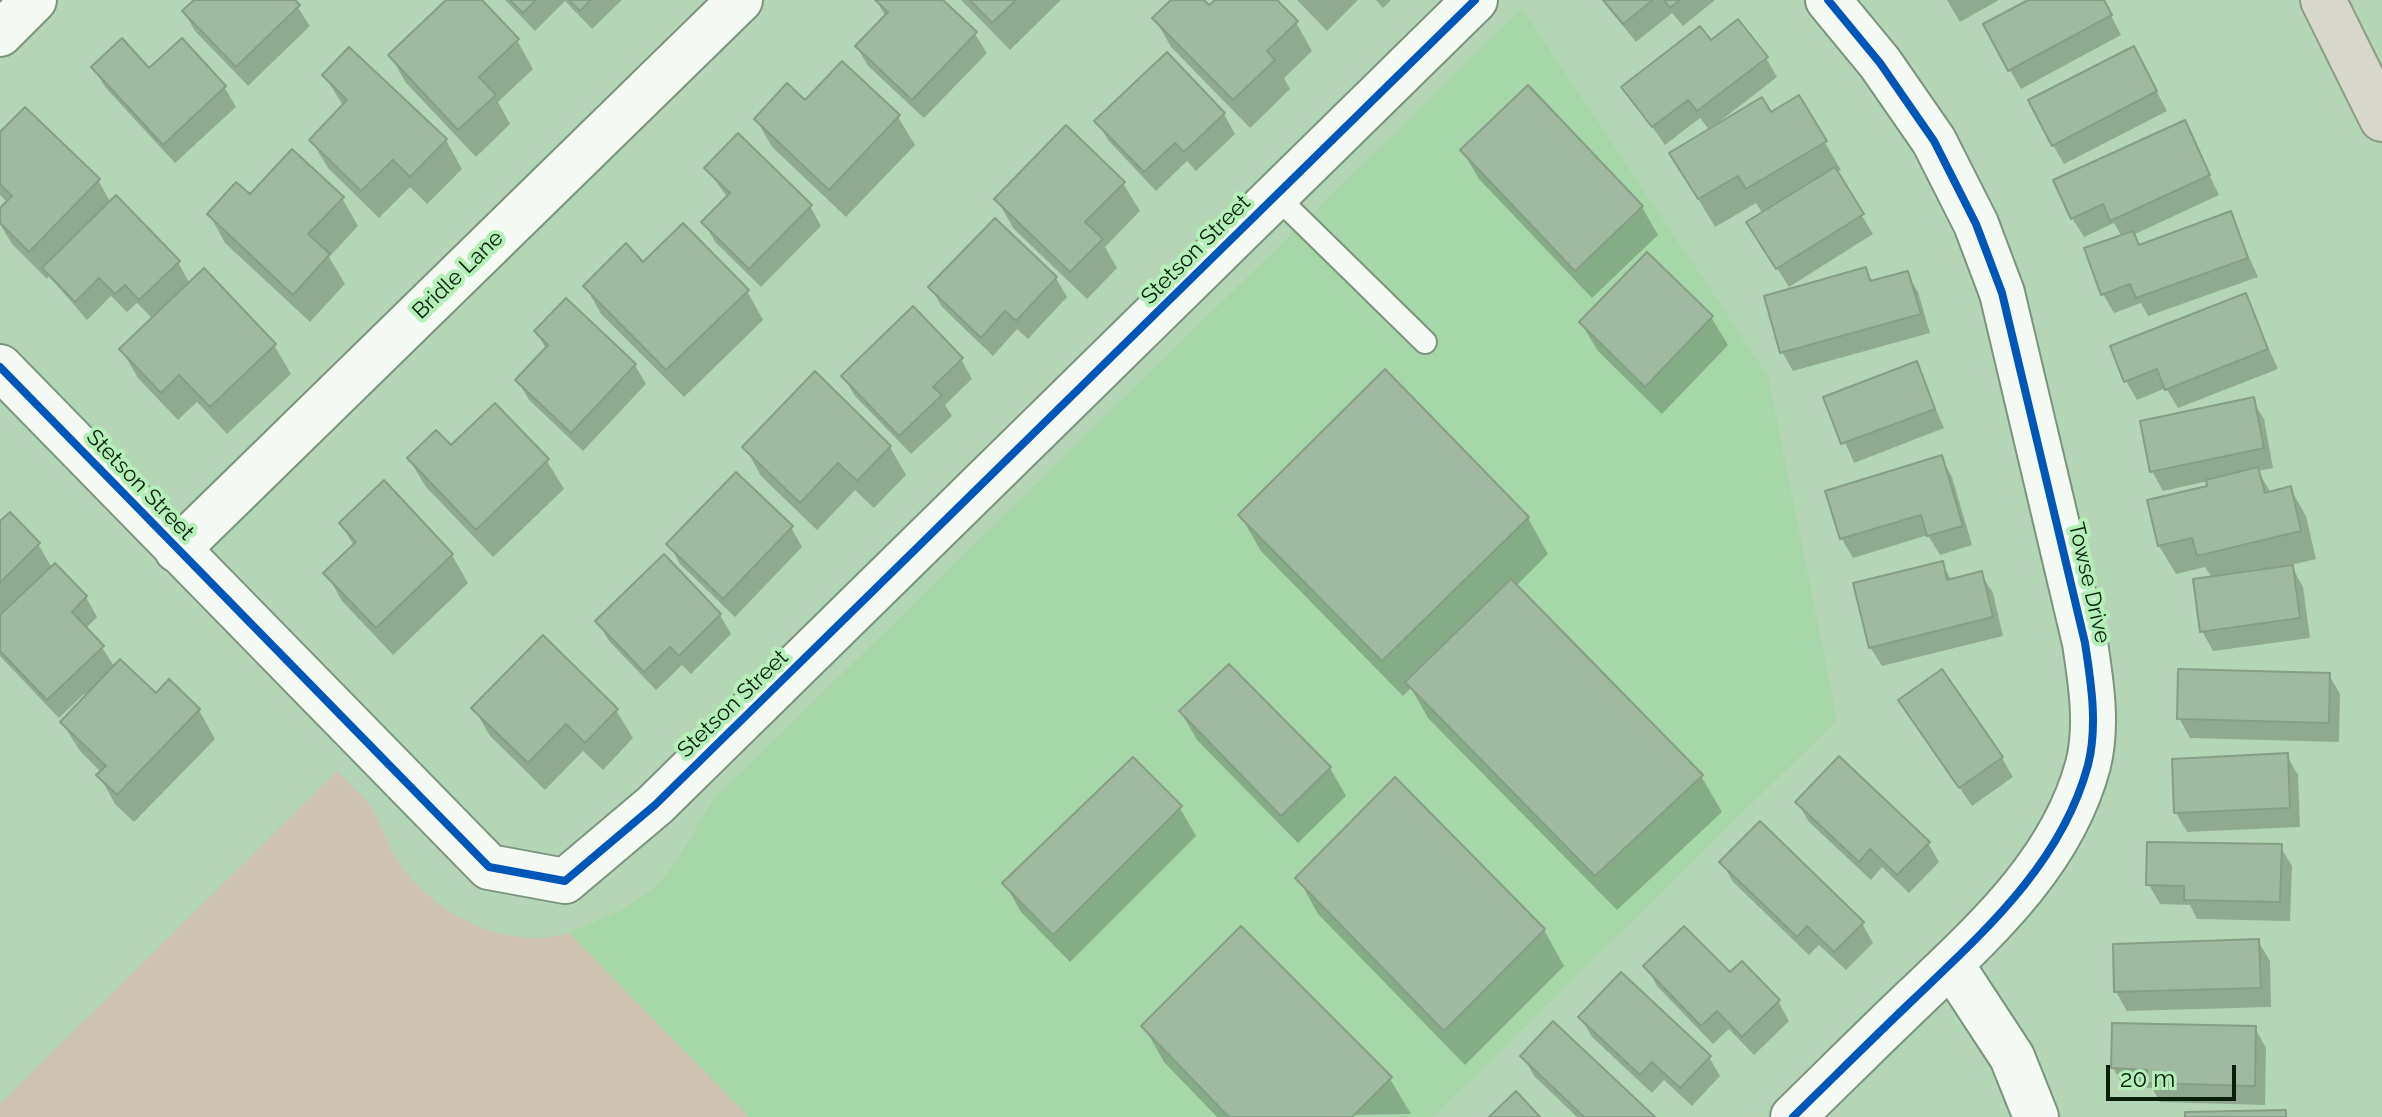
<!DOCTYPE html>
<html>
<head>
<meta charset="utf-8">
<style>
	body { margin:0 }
	#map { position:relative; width:2382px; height:1117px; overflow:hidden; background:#b5d5b7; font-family:Raleway,sans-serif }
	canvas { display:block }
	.scale { position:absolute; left:2106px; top:1065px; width:130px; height:36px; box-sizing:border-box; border:4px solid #091f0b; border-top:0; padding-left:10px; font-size:24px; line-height:28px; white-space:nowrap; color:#091f0b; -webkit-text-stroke:6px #b5efb8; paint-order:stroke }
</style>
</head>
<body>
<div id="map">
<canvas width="2382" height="1117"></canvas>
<div class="scale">20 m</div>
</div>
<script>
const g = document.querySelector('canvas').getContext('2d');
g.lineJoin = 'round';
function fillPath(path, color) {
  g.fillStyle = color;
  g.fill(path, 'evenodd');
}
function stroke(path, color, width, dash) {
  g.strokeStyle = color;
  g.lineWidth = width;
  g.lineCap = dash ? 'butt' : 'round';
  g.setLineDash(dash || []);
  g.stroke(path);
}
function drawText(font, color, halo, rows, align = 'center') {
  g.font = font + ' Raleway,sans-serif';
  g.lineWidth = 8;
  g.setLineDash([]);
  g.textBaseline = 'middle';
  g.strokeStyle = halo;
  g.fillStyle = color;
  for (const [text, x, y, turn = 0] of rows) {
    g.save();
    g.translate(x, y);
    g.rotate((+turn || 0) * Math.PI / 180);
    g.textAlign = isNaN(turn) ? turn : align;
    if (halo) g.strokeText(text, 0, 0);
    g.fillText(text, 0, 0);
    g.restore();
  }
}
const built = new Path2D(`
	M1522 8 1768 376 1837 720 1433 1117H749L569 933 624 909 653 889 675 864 713 800Z`);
const green = new Path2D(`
	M337 771C348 783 362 794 371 807 383 825 388 849 402 867 438 916 508 951 569 933L749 1117H0V1104Z`);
const shadow = new Path2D(`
	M197 0H293L310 26 248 86 195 31 184 12Z
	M449 0H479L517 40 533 69 498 102 510 124 476 157 406 83 390 55Z
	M505 0H622L592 29 565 1 535 31Z
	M876 0H940L975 34 987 53 924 118 868 66 857 47 886 17Z
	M961 0H1061L1010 50Z
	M1174 0H1202L1209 8 1218 0H1274L1296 22 1312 51 1284 78 1290 89 1250 128 1171 47 1155 19Z
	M1297 0H1358L1327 31Z
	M1376 0H1391L1383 8Z
	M1602 0H1715L1683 26 1672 13 1636 42Z
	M1947 0H1999L1960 22Z
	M2032 0H2103L2121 35 2021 89 2010 70Z
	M182 41 225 88 236 107 175 163 105 87 94 68 149 71Z
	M1711 43 1766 58 1777 77 1719 122 1721 124 1771 115 1799 98 1841 170 1836 173 1873 234 1789 287 1760 242 1763 214 1756 203 1715 227 1688 182 1710 131 1700 118 1665 145 1624 87Z
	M2144 68 2167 111 2064 164 2053 145Z
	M378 74 446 140 462 169 427 204 410 187 379 218 328 168 311 140 344 107 324 75Z
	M805 103 898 117 915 145 846 217 772 147 756 119Z
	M1224 114 1235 134 1196 171 1187 161 1156 191 1108 140 1097 121Z
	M2184 122 2219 195 2133 235 2140 246 2230 214 2258 277 2148 316 2141 303 2114 313 2103 294 2122 237 2114 223 2084 237 2072 218Z
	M0 135 98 180 111 203 178 262 190 284 274 345 291 374 227 434 197 402 178 420 138 378 121 349 153 319 137 303 127 312 111 296 87 320 49 276 47 279 12 244 0 224V211L8 203 0 195Z
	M1462 150 1642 207 1658 235 1592 298 1479 179Z
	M706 168 810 206 821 226 761 287 715 242 704 222 728 198Z
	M1123 183 1140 211 1105 247 1117 268 1087 299 1013 228 997 199Z
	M250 197 342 198 358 226 329 257 345 284 310 322 225 243 209 214Z
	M1865 269 1873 282 1907 273 1918 292 1930 333 1793 371 1782 352Z
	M1056 278 1067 297 1028 339 1017 329 993 356 942 307 931 288Z
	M585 286 747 291 763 320 684 397 601 314Z
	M2245 295 2278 369 2178 408 2166 388 2137 400 2126 381Z
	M1711 317 1728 345 1662 414 1598 351 1581 323Z
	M536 332 635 365 646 384 583 451 529 400 518 381 547 350Z
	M961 359 972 379 945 405 952 416 911 454 855 396 843 376Z
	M1916 364 1944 428 1854 463 1826 398Z
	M2252 400 2264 419 2273 468 2258 471 2271 493 2290 488 2306 516 2316 559 2291 565 2303 587 2310 638 2213 651 2202 631 2212 578 2205 567 2176 574 2159 546 2149 502 2210 487 2208 481 2163 491 2152 471Z
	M745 447H890L906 475 874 508 855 490 817 530 761 476Z
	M1941 457 1952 477 1972 545 1940 555 1928 535 1853 558 1842 539 1828 492Z
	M409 459 547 461 564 489 493 557 426 487Z
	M1240 515 1528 518 1548 554 1515 587 1701 776 1722 812 1617 910 1428 718 1411 688 1403 696 1261 551Z
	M0 524 38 544 52 568 86 597 97 617 85 629 102 647 115 668 156 696 199 710 215 739 134 822 115 804 99 775 102 773 79 750 62 722 87 697 84 694 59 718 0 656Z
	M341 524 452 555 468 583 393 655 342 601 326 573 354 546Z
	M791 527 802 547 735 617 680 564 669 544Z
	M1942 563 1952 581 1981 574 1993 593 2003 636 1882 666 1870 647Z
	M720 615 731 634 691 674 682 665 656 690 609 641 597 621Z
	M2329 675 2340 694 2339 742 2190 738 2179 718Z
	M1900 701 2002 758 2013 777 1972 806Z
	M474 708 616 710 633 738 603 770 583 751 545 790 490 736Z
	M1181 712 1330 768 1346 796 1298 843 1197 740Z
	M2287 756 2298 775 2300 827 2187 832 2176 813Z
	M1798 803 1928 843 1939 862 1909 893 1882 867 1871 880 1809 822Z
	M1180 808 1196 836 1070 962 1021 912 1005 884Z
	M2280 846 2292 866 2290 921 2197 919 2190 905 2160 904 2149 885Z
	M1722 862 1862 923 1873 943 1846 970 1819 945 1809 955 1733 882Z
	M1298 878 1544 930 1564 966 1465 1065 1318 914Z
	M2258 941 2270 961 2271 1007 2127 1011 2116 992Z
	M1646 966 1730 975 1778 1001 1789 1021 1754 1055 1729 1029 1713 1044 1657 986Z
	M1581 1018 1709 1057 1720 1076 1692 1106 1664 1080 1652 1093 1592 1037Z
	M1144 1027 1390 1079 1411 1114 1217 1117 1164 1062Z
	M2255 1028 2266 1048 2265 1105 2160 1102 2152 1088 2124 1087 2113 1068Z
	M1523 1056 1652 1117H1577L1534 1076Z`);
const building = new Path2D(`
	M194 0H295L300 5 236 67 182 11Z
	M446 0H482L519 39 479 77 496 95 458 130 388 55Z
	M510 0H536L523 13Z
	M569 0H591L580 11Z
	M875 0H943L977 32 912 100 855 46 888 12Z
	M970 0H1016L992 23Z
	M1171 0H1204L1209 5 1215 0H1277L1298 21 1267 51 1275 60 1233 100 1152 18Z
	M1603 0H1653L1623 24Z
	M1664 0H1680L1670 8Z
	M2028 0H2104L2112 15 2008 71 1983 24Z
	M1738 19 1768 57 1697 111 1688 100 1652 127 1621 87 1700 26 1711 40Z
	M122 38 149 68 182 38 226 86 163 145 91 67Z
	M2134 46 2157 91 2052 146 2028 100Z
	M349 47 447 139 410 177 393 160 361 191 309 140 347 100 322 75Z
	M1167 52 1225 113 1184 152 1175 143 1144 172 1094 121Z
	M842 61 900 115 829 190 754 119 787 83 805 100Z
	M1528 85 1643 206 1575 271 1460 150Z
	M1799 95 1827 141 1746 189 1738 176 1698 199 1669 153 1762 97 1771 112Z
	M25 107 100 179 29 252 0 223V208L12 196 0 184V132Z
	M2185 120 2210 175 2110 221 2103 204 2071 219 2053 180Z
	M1066 125 1125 182 1085 222 1103 239 1070 272 994 199Z
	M738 133 812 205 749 269 701 222 730 193 704 168Z
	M292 149 344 197 308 234 330 254 293 295 207 214 236 182 250 194Z
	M1835 167 1864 214 1776 269 1746 222Z
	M116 195 180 261 139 300 125 285 115 294 99 278 75 302 42 268Z
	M2231 211 2248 258 2136 298 2130 284 2101 295 2084 248 2133 231 2139 245Z
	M995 218 1057 277 1016 321 1005 311 981 338 928 287Z
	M683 223 749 290 666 370 583 286 626 243 643 262Z
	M1647 252 1713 316 1645 387 1579 322Z
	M1866 267 1870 281 1908 271 1921 314 1780 353 1764 296Z
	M204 268 276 344 210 407 179 375 161 393 119 349Z
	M2246 293 2268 349 2165 390 2157 369 2124 382 2110 346Z
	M566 298 636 364 571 433 515 380 548 345 534 331Z
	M913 306 963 358 933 387 942 395 899 436 841 376Z
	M1917 361 1935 409 1841 444 1823 397Z
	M1385 369 1529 517 1382 661 1238 515Z
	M815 371 891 446 857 481 838 463 800 503 742 447Z
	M2254 397 2264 448 2150 472 2140 421Z
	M495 403 549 459 476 530 407 458 436 430 451 445Z
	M1942 455 1963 526 1927 536 1921 515 1840 539 1825 491Z
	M2258 467 2265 493 2291 486 2301 531 2197 556 2192 538 2158 546 2147 500 2207 486 2206 480Z
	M736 472 793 526 723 599 666 544Z
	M384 480 453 554 376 628 323 573 356 542 339 523Z
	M10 512 40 543 0 583V521Z
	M664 554 721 614 679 656 670 647 644 672 595 621Z
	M1943 561 1947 580 1982 571 1993 617 1869 648 1853 583Z
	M55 563 87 596 72 612 104 646 47 700 0 651V615Z
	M2293 565 2300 618 2200 632 2193 579Z
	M1511 579 1703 775 1595 876 1405 682Z
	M543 635 618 709 585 743 566 724 528 763 471 708Z
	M120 659 156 693 169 679 200 709 117 795 96 775 106 766 60 722Z
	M1229 664 1331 767 1281 816 1179 711Z
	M1942 669 2003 757 1959 788 1898 700Z
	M2178 669 2330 673 2329 723 2177 719Z
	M2288 753 2290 808 2174 813 2172 759Z
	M1839 756 1930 842 1897 875 1870 849 1859 862 1795 802Z
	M1133 757 1182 806 1053 935 1002 883Z
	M1395 777 1545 929 1444 1031 1295 878Z
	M1760 821 1864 922 1834 952 1807 926 1797 937 1719 862Z
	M2147 842 2282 844 2280 902 2184 900V886L2146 885Z
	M1241 926 1392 1077 1352 1117H1229L1141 1026Z
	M1684 926 1730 972 1742 961 1780 1000 1742 1037 1717 1011 1701 1026 1643 966Z
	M2259 939 2261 988 2114 992 2113 944Z
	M1621 972 1711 1056 1680 1088 1652 1062 1640 1075 1578 1017Z
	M1553 1021 1655 1117H1584L1520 1056Z
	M2112 1023 2256 1026 2255 1086 2147 1083V1070L2111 1068Z
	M1516 1091 1540 1117H1489Z
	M2286 1110V1117H2185V1112Z`);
const service = new Path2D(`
	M1276 196 1425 342`);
const minor = new Path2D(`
	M0 34 34 0
	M0 367 489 867 565 881 655 805 1475 0
	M177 550 740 0
	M1951 964 2012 1057 2036 1117
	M1793 1117C1834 1077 1874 1037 1916 997 1986 930 2062 862 2088 765 2098 726 2091 682 2085 643L2002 293 1976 224 1934 141 1880 63 1828 0`);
const motorway = new Path2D(`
	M2323 0 2382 119`);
const cycleway = new Path2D(`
	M0 367 489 867 565 881 655 805 1475 0
	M1793 1117C1834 1077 1874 1037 1916 997 1986 930 2062 862 2088 765 2098 726 2091 682 2085 643L2002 293 1976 224 1934 141 1880 63 1828 0`);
const streetNames = [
	["Stetson Street",1196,250,-45],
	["Bridle Lane",458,275,-44],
	["Stetson Street",140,485,46],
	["Towse Drive",2089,583,77],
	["Stetson Street",733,704,-44]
];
fillPath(built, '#a6d7a9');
fillPath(green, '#cfc3b3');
fillPath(shadow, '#0003');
fillPath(building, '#a0baa2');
stroke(building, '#869e87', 2);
stroke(service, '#7b947d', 26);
stroke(minor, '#7b947d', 48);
stroke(motorway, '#909c84', 48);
stroke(service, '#f4f9f4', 22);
stroke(minor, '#f4f9f4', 44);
stroke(motorway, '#d7d8cb', 44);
stroke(cycleway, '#0057b8', 8);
drawText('22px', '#091f0b', '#b5efb8', streetNames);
</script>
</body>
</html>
